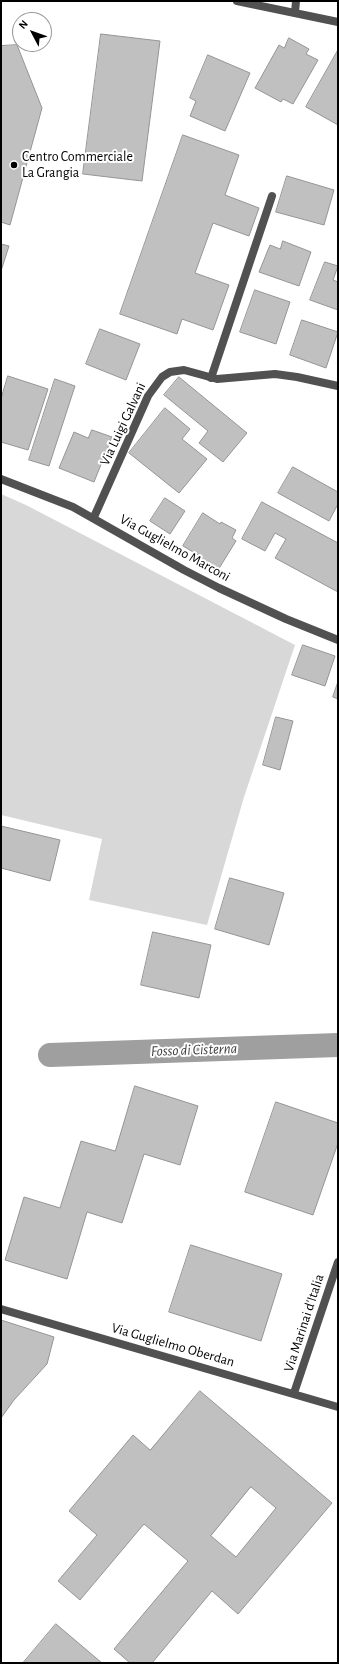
<!DOCTYPE html>
<html>
<head>
<meta charset="utf-8">
<style>
	body { margin:0 }
	#map { position:relative; width:339px; height:1664px; overflow:hidden; background:#fff; font-family:"Alegreya Sans",sans-serif }
	canvas { display:block }
	.frame { position:absolute; inset:0; border:2px solid #000; pointer-events:none }
	.north { position:absolute; left:12px; top:12px; width:40px; height:40px; box-sizing:border-box; background:#fff; border:1px solid #999; border-radius:50%; rotate:311deg; font-size:11px; font-weight:700; line-height:16px; text-align:center; color:#000 }
	.north::after { content:''; display:block; margin:auto; width:14px; height:18px; background:#000; clip-path:polygon(50% 0,100% 100%,50% 72%,0 100%) }
</style>
</head>
<body>
<div id="map">
<canvas width="339" height="1664"></canvas>
<div class="frame"></div>
<div class="north">N</div>
</div>
<script>
const g = document.querySelector('canvas').getContext('2d');
g.lineJoin = 'round';
function fillPath(path, color) {
  g.fillStyle = color;
  g.fill(path, 'evenodd');
}
function stroke(path, color, width, dash) {
  g.strokeStyle = color;
  g.lineWidth = width;
  g.lineCap = dash ? 'butt' : 'round';
  g.setLineDash(dash || []);
  g.stroke(path);
}
function drawText(font, color, halo, rows, align = 'center') {
  g.font = font + ' "Alegreya Sans",sans-serif';
  g.lineWidth = 4;
  g.setLineDash([]);
  g.textBaseline = 'middle';
  g.strokeStyle = halo;
  g.fillStyle = color;
  for (const [text, x, y, turn = 0] of rows) {
    g.save();
    g.translate(x, y);
    g.rotate((+turn || 0) * Math.PI / 180);
    g.textAlign = isNaN(turn) ? turn : align;
    if (halo) g.strokeText(text, 0, 0);
    g.fillText(text, 0, 0);
    g.restore();
  }
}
const green = new Path2D(`
	M1 494 26 505 295 645 244 797 207 925 89 900 102 839 1 815Z`);
const canal = new Path2D(`
	M50 1055 338 1045`);
const building = new Path2D(`
	M101 34 160 41 142 181 83 174Z
	M289 38 309 49 306 54 318 60 293 104 283 99 281 102 255 88 279 45 284 48Z
	M17 45 42 108 10 225 1 222V46Z
	M338 50V125L306 107Z
	M208 55 250 73 225 131 190 116 196 101 190 98Z
	M183 135 239 155 225 195 259 208 249 236 213 223 195 273 229 285 213 330 182 319 177 334 120 314Z
	M287 176 334 190 324 225 276 212Z
	M283 241 311 252 299 286 259 272 270 245 280 249Z
	M1 244 9 246 1 271Z
	M325 262 338 266 333 280 338 282V310L310 300Z
	M255 290 290 302 276 344 240 332Z
	M302 320 338 332 326 368 290 355Z
	M100 329 140 344 126 380 86 364Z
	M8 376 48 389 28 450 1 442V399Z
	M179 377 247 433 223 462 199 443 208 431 164 395Z
	M55 379 75 386 49 466 29 460Z
	M165 408 190 429 182 439 207 459 179 493 129 453Z
	M92 430 112 437 94 482 59 468 74 432 88 438Z
	M293 467 338 492V504L329 521 278 493Z
	M165 498 185 511 170 534 150 521Z
	M262 502 338 543V592L275 558 286 539 275 533 265 551 242 539Z
	M203 513 220 524 221 522 236 530 232 538 236 541 218 570 199 559 200 556 183 546Z
	M303 645 335 656 325 686 292 675Z
	M338 682V699L333 697Z
	M276 717 293 721 280 770 263 765Z
	M1 826 60 840 50 881 1 868Z
	M230 878 284 893 269 945 215 929Z
	M153 932 211 945 199 998 141 985Z
	M135 1086 198 1106 180 1165 144 1154 122 1223 87 1212 67 1279 5 1260 24 1197 60 1208 81 1141 115 1151Z
	M276 1102 338 1123V1143L313 1215 245 1192Z
	M191 1245 282 1274 261 1341 169 1312Z
	M1 1320 54 1337 47 1364 14 1400 1 1418Z
	M200 1391 332 1503 238 1614 212 1591 152 1663H130L114 1649 188 1561 144 1524 80 1600 58 1581 97 1535 69 1511 133 1435 150 1450ZM251 1487 276 1508 236 1557 211 1536Z
	M56 1624 102 1663H23Z`);
const lane = new Path2D(`
	M211 378 272 196`);
const street = new Path2D(`
	M237 1 338 22
	M295 13 296 1
	M1 479 73 507 184 570 219 588 286 619 338 640
	M94 517 148 396 162 377 170 372 184 370 217 379 275 374 297 377 338 386
	M1 1309 338 1407
	M294 1393 338 1262`);
const markers = [
	[14,165,4,"#000"]
];
const poiNames = [
	["Centro Commerciale",22,157],
	["La Grangia",22,173]
];
const streetNames = [
	["Via Luigi Galvani",123,424,-65],
	["Via Guglielmo Marconi",175,548,29],
	["Via Marinai d'Italia",304,1323,-72],
	["Via Guglielmo Oberdan",173,1345,16]
];
const waterNames = [
	["Fosso di Cisterna",194,1050,-2]
];
fillPath(green, '#d8d8d8');
stroke(canal, '#9f9f9f', 24);
fillPath(building, '#c0c0c0');
stroke(building, '#959595', 1);
stroke(lane, '#515151', 8);
stroke(street, '#515151', 8);
for (const [x, y, r, color] of markers) {
  const dot = new Path2D();
  dot.arc(x, y, r, 0, 2 * Math.PI);
  g.fillStyle = color;
  g.fill(dot);
  stroke(dot, '#fff', 1.5);
}
drawText('14px', '#000', '#fff', poiNames, 'left');
drawText('14px', '#000', '#fff', streetNames);
drawText('italic 15px', '#404040', '#fff', waterNames);
</script>
</body>
</html>
